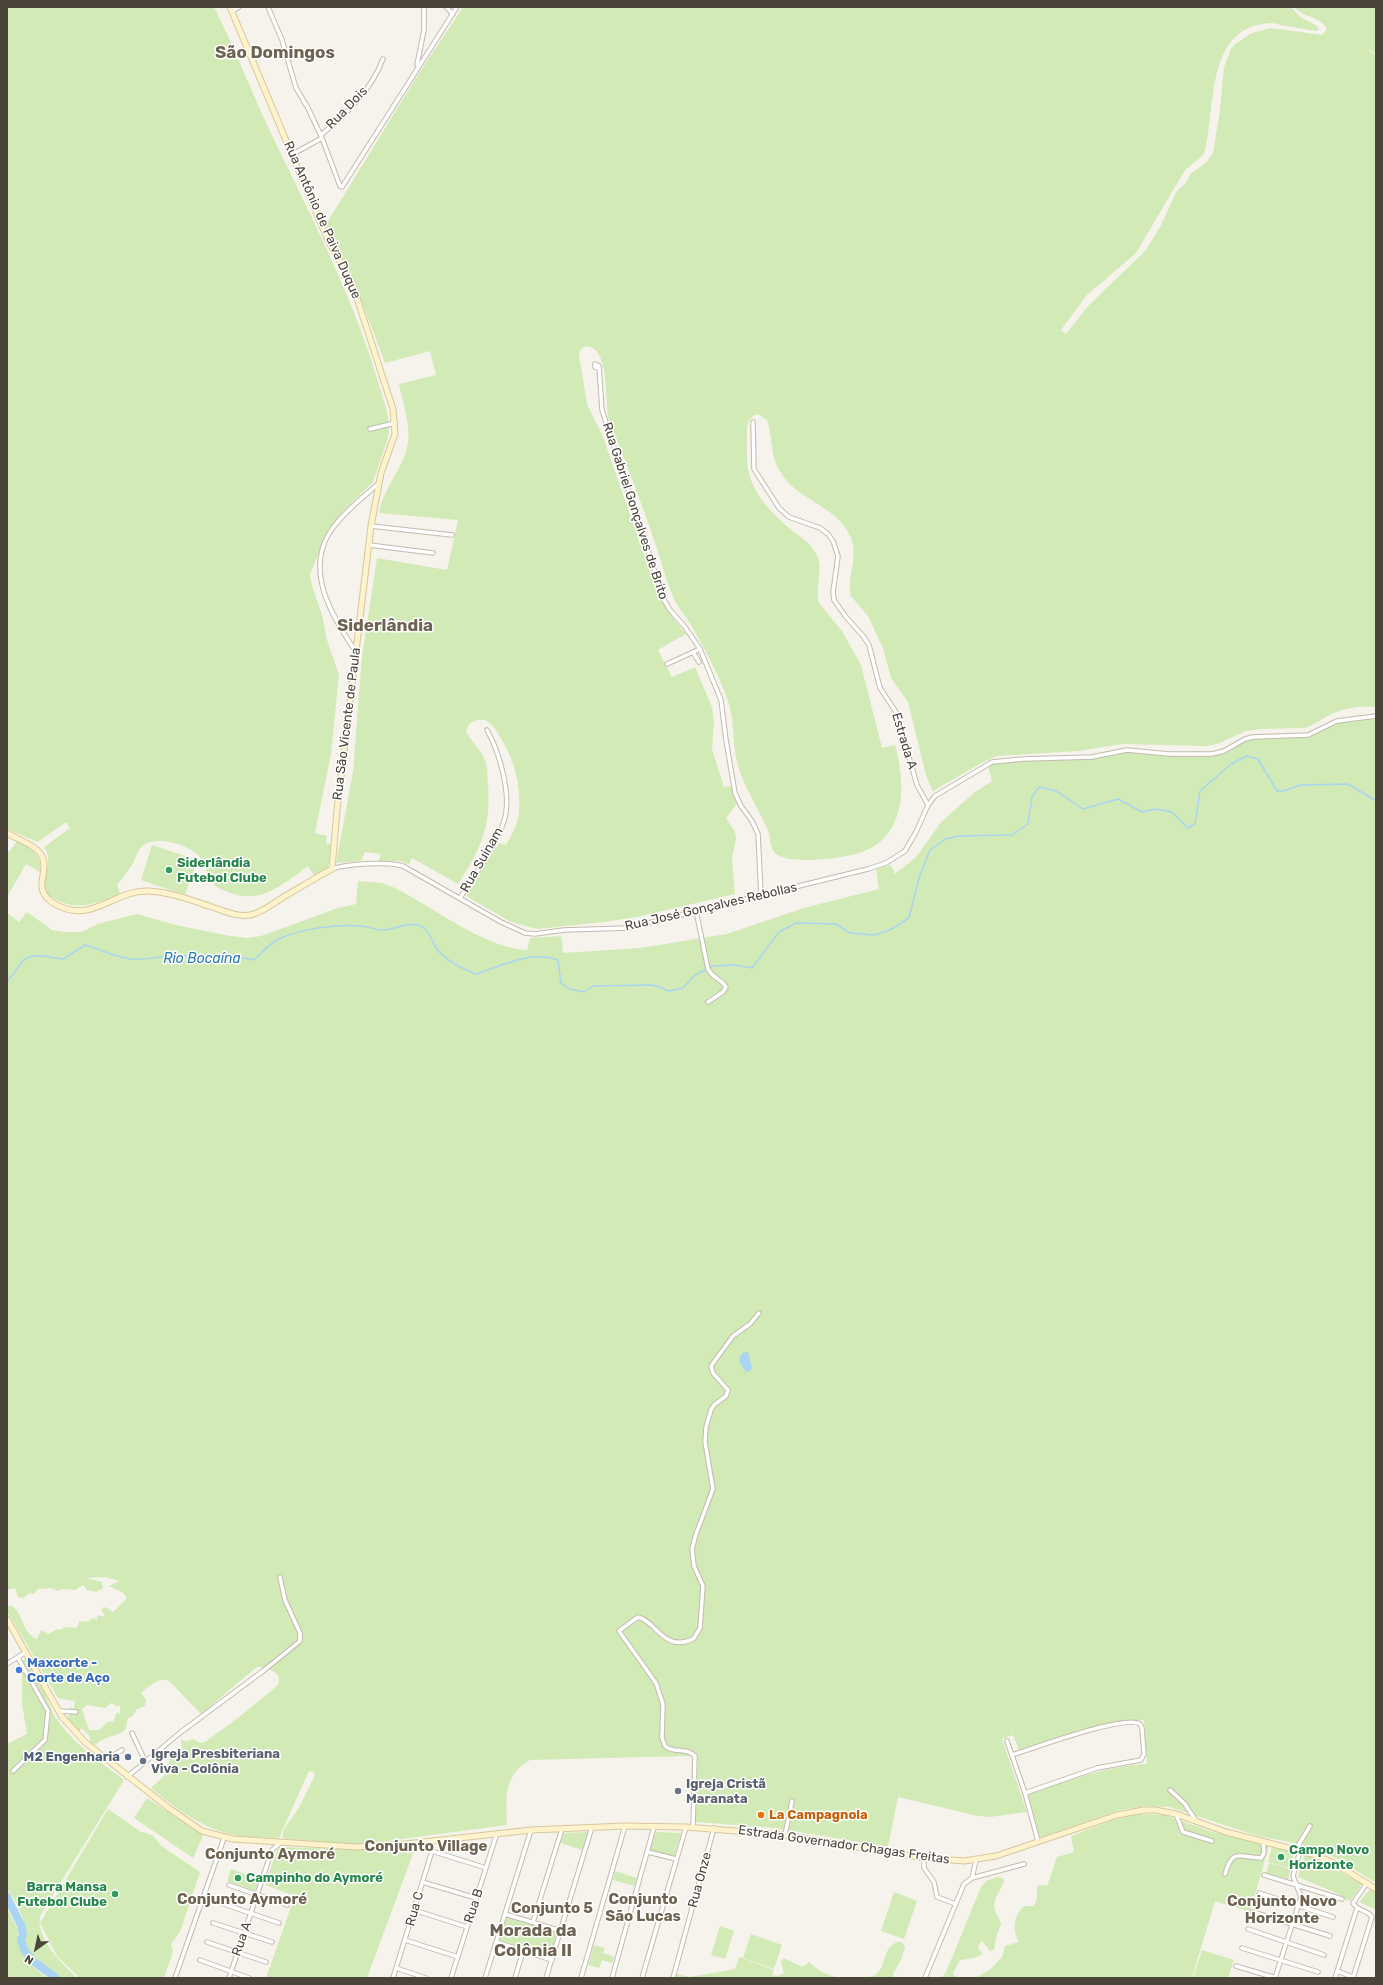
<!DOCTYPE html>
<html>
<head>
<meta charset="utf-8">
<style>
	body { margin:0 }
	#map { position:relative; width:1383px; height:1985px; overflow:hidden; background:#f6f3ec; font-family:Rubik,sans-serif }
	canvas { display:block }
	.frame { position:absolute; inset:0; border:8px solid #4b4439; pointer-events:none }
	.north { position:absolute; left:16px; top:1929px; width:40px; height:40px; -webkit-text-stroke:3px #fff; paint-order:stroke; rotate:213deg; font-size:11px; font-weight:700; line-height:16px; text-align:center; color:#4b4439 }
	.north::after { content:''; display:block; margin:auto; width:14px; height:18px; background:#4b4439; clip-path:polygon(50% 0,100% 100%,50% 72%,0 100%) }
</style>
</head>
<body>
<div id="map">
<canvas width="1383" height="1985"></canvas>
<div class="frame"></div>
<div class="north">N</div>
</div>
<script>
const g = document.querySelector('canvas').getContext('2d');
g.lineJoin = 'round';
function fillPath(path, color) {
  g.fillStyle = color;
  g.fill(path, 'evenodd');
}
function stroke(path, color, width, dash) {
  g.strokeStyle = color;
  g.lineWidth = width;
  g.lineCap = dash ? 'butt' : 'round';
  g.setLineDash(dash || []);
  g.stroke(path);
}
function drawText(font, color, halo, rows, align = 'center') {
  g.font = font + ' Rubik,sans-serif';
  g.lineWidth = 3;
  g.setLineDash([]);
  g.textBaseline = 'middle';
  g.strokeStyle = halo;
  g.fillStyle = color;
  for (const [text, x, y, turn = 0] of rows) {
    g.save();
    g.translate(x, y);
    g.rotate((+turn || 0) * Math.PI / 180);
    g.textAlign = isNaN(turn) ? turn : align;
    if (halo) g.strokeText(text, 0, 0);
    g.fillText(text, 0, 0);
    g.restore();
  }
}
const green = new Path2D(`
	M7 7H214C234 47 250 88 269 129 309 213 353 295 379 385 384 402 392 421 388 438L373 482 343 511 328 530 310 574 312 586 322 615 327 640 339 675 331 754 315 833 327 836 326 843 331 844 328 868 314 876 308 866C285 883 259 906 229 892 223 890 217 888 213 884 206 876 207 865 200 857 190 845 157 835 144 845 137 849 136 859 132 865 127 872 122 878 117 885L120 894C99 902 79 912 57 900 51 897 46 893 44 887 45 873 53 860 44 847L70 828 66 822 38 842 7 829Z
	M463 7H1291L1299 16 1317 26 1319 29 1316 31C1306 29 1296 28 1286 26 1281 26 1276 23 1271 23 1205 26 1216 106 1205 151L1202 156 1185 170 1136 253 1086 296 1061 330 1066 334 1089 305 1145 251 1160 227 1177 191 1185 184 1191 173 1206 163 1213 153 1220 110 1224 67 1231 49 1235 44 1252 33 1271 28 1322 35 1327 29C1322 17 1302 17 1294 7H1376V53L1368 50 1376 55V707C1363 705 1344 708 1332 714 1322 718 1315 725 1304 728L1260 729 1246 731 1217 744 1205 746 1123 744 1078 751 997 756 985 761 933 791 926 776 908 702 891 678 883 648 868 616 851 596C846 577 860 555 850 536 835 504 798 501 781 473 770 457 773 438 767 420L758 414C747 417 747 427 747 436 747 449 746 461 749 473 753 493 773 515 788 527 797 535 809 541 815 552 825 567 815 586 819 603L842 631 861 665 882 748 895 745C903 774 907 813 885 837 880 843 870 849 862 852 846 858 788 866 775 853 769 846 771 836 767 828 757 806 743 786 737 762 732 741 735 719 727 698 718 673 704 648 691 625 686 616 678 608 674 599 665 579 660 555 652 534 639 495 623 457 609 419 604 402 611 348 586 346L581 349 579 355 587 404 603 437 658 595 672 617 686 634 658 650 672 677 695 667 712 707 714 721 712 749 724 787 731 786 737 804 726 818 735 832 736 838 732 858 735 894 637 917 604 922 537 929 511 922 466 896 499 843 506 845C511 835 519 824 519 811 521 783 514 759 499 735 491 722 484 714 469 724L466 731C471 742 481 749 485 760 488 767 487 776 488 784 491 828 481 848 458 884L412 858 409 864 400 861 378 862 381 854 365 852 361 861 336 863 353 772 362 656 377 558 447 570 458 520 379 513C383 489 401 471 407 448 412 428 403 404 399 384L436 375 430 351 385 363 356 286 332 242 325 226 414 81Z
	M1376 718V1883L1334 1857 1303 1845 1255 1835 1169 1807 1145 1806 1120 1810 1039 1838 1027 1795C1067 1781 1105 1766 1147 1764L1144 1720C1100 1721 1060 1737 1019 1750L1013 1735 1002 1739 1027 1812 990 1817 978 1816 898 1797 888 1847 775 1828 695 1822 698 1757 686 1756 530 1760C503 1775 506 1798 507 1825L372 1843 345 1844 282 1838 284 1829 298 1809 315 1775 313 1772 309 1771 279 1838C266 1837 252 1838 239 1836 204 1830 178 1810 151 1788L165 1775 164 1769 170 1761 168 1755 178 1757 179 1751 182 1748 181 1740 187 1741 193 1739 200 1743 205 1742 239 1717 277 1686C286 1674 266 1666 257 1667L201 1714 170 1682C160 1675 149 1687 141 1693L147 1701 145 1703V1706L136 1710 133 1716 128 1718C126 1722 127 1725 126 1728 121 1737 101 1736 96 1745L90 1742C91 1735 86 1732 81 1728L79 1732 66 1718 71 1714 69 1707 74 1708 75 1701 58 1698 7 1611V1606H12C24 1614 22 1634 37 1639L41 1630 49 1634 57 1629 60 1630 65 1627 77 1628 79 1621 87 1622 93 1618 98 1620 97 1617 99 1615 105 1617 102 1611V1609L105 1607 113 1612 127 1598 123 1593 109 1586 119 1581 105 1577 86 1578 102 1582 103 1588 96 1592 87 1590 83 1585 75 1590 61 1589 59 1591 50 1588 38 1589 34 1594 30 1593 23 1598 18 1597 15 1588 7 1590V913L19 922 27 912 52 930 62 932H82L98 924 137 914 176 925 230 936 248 938 261 936 338 908 356 904 358 881 382 883 395 888C433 907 486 949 527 950L530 938 561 936 563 953 640 948 727 934 804 908 879 889 876 869 891 865 895 874 917 856 942 821 974 793 992 781 988 765 998 762 1094 757 1128 751 1213 755 1246 740 1258 738 1301 737 1336 722ZM111 1703 116 1706H120V1714L117 1712 113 1722 109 1721 99 1730H89L82 1709 87 1705 105 1708Z
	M17 841C29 848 44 856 40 872L26 864 7 897V851L9 852Z
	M152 845 197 860 185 895 141 880Z
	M26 1658C39 1670 46 1702 56 1718 72 1743 101 1762 124 1780L40 1916C36 1940 62 1963 77 1978H62C48 1966 32 1962 25 1944 28 1923 19 1906 7 1889V1744L27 1734 22 1704V1661Z
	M147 1798 203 1836 193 1858 134 1818Z
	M108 1809 141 1832C149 1832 156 1837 160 1845L200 1872 180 1932 171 1944 173 1952 164 1978H80L57 1956 40 1923Z
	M1136 1814 1165 1815 1210 1831 1269 1846 1250 1912 1215 1901 1192 1978H959L977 1977 991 1969 1002 1957 1005 1946 1019 1942C1012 1931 1013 1914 1025 1906H1034L1037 1899V1886L1042 1885 1047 1886 1057 1857 1074 1852 1071 1836 1113 1820Z
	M588 1832 582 1850 561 1843 564 1833Z
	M657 1832 681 1833 674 1857 650 1851 654 1836Z
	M1272 1846 1294 1852 1290 1868 1268 1862Z
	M278 1847 368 1850 415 1848 367 1978H266L295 1896 265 1885Z
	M1309 1855 1362 1884 1350 1901 1341 1897V1895L1298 1877 1304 1856Z
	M1269 1863 1291 1869 1288 1879 1266 1873Z
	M231 1869 259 1879 255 1891 227 1881Z
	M615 1871 637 1878 634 1886 613 1880Z
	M997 1877 1003 1878 1004 1881C1001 1891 992 1898 995 1910 996 1915 1000 1919 1001 1924L996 1938 994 1950 990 1951 984 1943 981 1941 978 1948 983 1954 974 1958 960 1960 953 1973 956 1978H941L946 1972 981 1887 986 1881Z
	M1371 1888 1376 1892V1910L1359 1902Z
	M894 1892 917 1901 904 1939 881 1931Z
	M7 1908 18 1929 19 1946 24 1956 34 1968 47 1978H7Z
	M507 1917 559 1932 550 1957 499 1942Z
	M720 1926 734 1931 725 1959 711 1955Z
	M751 1934 782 1945 774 1969 743 1958Z
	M897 1942H902L905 1947 901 1960 893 1974 894 1978H859C864 1976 870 1978 875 1975 887 1968 881 1949 897 1942Z
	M594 1945 605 1948 603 1953 614 1957 612 1963 602 1960 599 1968 588 1965Z
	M1202 1950 1234 1960 1228 1978H1193Z
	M739 1957 774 1970 772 1975 778 1976 784 1973 781 1962 783 1958 803 1967 809 1962 821 1972 838 1978H675L676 1974 690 1977 735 1969Z`);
const water = new Path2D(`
	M748 1352 752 1368 750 1371 746 1372 740 1363V1357L743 1353Z`);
const stream = new Path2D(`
	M1376 45V46
	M7 981C14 975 17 967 23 961 32 951 51 958 63 959L85 945C101 949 116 958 132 959 142 960 152 958 162 957 193 956 224 953 254 960 261 954 269 944 277 940 298 929 336 924 360 926 368 926 377 931 384 930 397 929 413 919 425 929 431 934 432 942 436 948 446 961 461 968 476 974 502 966 530 950 558 960L561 983 570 989 584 992 593 986 653 985 669 991 683 988 695 975 713 966 734 965 752 968 779 932 796 923 836 924 850 933 874 935 890 930 909 918 919 878 930 850 945 839 959 836 1012 835 1028 824 1032 797 1039 787 1056 791 1083 809 1118 799 1142 812 1156 809 1172 812 1188 828 1195 824 1200 791 1231 764 1247 756 1258 759 1277 791H1284L1300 785 1348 784 1376 801`);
const river = new Path2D(`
	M7 1897 21 1925 23 1934 21 1941 25 1951 34 1962 56 1978`);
const street = new Path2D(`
	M268 7 282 40 296 88 308 108 322 138 340 186 342 187 457 7
	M446 7 453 14
	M232 11 239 7
	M417 65 424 30V7
	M321 135C346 114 371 91 383 59
	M293 154 322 138
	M598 368 595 367V364L599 366 602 410 664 600 670 610 685 627 700 649 721 700 726 740 735 793 741 806 752 821 758 834 761 895
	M753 422 754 469 779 508 789 517 820 528 828 534 833 541 838 556 833 592 834 600 846 617 863 636 869 645 880 688 896 712 917 785 928 805
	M370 429 395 423
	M371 526 452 535
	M369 545 433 553
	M356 652C332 616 303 570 332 529 344 512 362 498 378 484
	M693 652 699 662
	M667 664 700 649
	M332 869C346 864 388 861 403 866L501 922 525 933 535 934 564 930 628 928 868 869 886 863 905 851 916 832 928 805 935 796 992 762 1024 759 1092 757 1127 750 1169 754H1212L1224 751 1245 739 1253 737 1308 735 1337 721 1376 716
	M460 898C475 874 495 849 504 821 512 796 500 753 487 730
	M696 911 708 969C712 978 722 979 726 987L723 992 708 1002
	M7 1664 26 1652
	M59 1711 76 1712
	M132 1733 145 1761
	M1007 1741 1025 1793 1038 1841
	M1012 1755C1032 1749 1125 1714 1140 1724L1142 1728 1144 1754 1141 1760 1097 1768 1025 1793
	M106 1760 122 1750
	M13 1771 45 1740 48 1711 18 1658
	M127 1777 181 1732 263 1671 300 1641V1633L285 1600 280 1577
	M1170 1790 1185 1804 1196 1821
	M1176 1814 1183 1832 1212 1841
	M693 1827 695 1756C687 1747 674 1754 665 1746L662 1738 663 1704 656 1683 619 1631 638 1617C656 1621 663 1651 691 1640L694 1638 700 1628 703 1586 694 1566 692 1549 696 1534 713 1489 705 1442 706 1427 711 1410 714 1405 726 1396 728 1390 713 1373 711 1366 733 1336 750 1324 759 1313
	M785 1835 792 1801
	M1296 1849 1310 1826
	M272 1850 280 1843
	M432 1851 486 1868
	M648 1852 676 1859
	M924 1858V1868L934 1882 937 1897 956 1904
	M1225 1874C1233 1848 1238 1857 1261 1858L1264 1853 1263 1841
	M1264 1875 1342 1899
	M972 1878 976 1860
	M422 1882 476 1898
	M229 1885 287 1905
	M1259 1893 1333 1917
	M221 1903 279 1923
	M414 1910 467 1927
	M1253 1912 1330 1936
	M505 1914 561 1931
	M533 1922 562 1829
	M213 1923 272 1942
	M1248 1929 1324 1955
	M405 1940 458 1957
	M207 1942 266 1962
	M496 1942 552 1960
	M1242 1948 1318 1972
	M200 1960 249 1978
	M1236 1966 1276 1978
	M396 1968 426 1978
	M1337 1971 1353 1977
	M175 1978 224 1838
	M229 1978 271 1853
	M393 1978 432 1851 424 1842
	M451 1978 497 1833
	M485 1978 531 1830
	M515 1978 523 1951
	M546 1978 592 1827
	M581 1978 625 1826
	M612 1978 654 1827
	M642 1978 686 1827
	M673 1978 714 1828
	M925 1978 964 1884 972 1878 1024 1864
	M1275 1978 1301 1897 1293 1876 1300 1851
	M1335 1978 1357 1908
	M1353 1978 1372 1917C1368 1910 1357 1911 1353 1903L1367 1883`);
const secondary = new Path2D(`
	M7 833C17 839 33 844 40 853 53 871 28 888 55 904 92 925 113 890 148 891 169 892 191 900 212 907 224 911 237 917 250 915 262 913 272 904 282 898 299 888 315 878 332 869L337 810 371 526 381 473 395 434 393 409 353 286 327 238 230 7
	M7 1619 62 1717 86 1743 170 1809 202 1831 233 1839 356 1847 405 1844 531 1830 625 1826 686 1827 785 1835 924 1858 964 1861 996 1856 1117 1815 1144 1810H1155L1176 1814 1226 1832 1312 1854 1332 1862 1376 1889`);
const markers = [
	[169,870,4,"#2e9e5b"],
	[19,1670,4,"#3f7fe0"],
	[128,1757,4,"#5c6f8a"],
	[143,1761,4,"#6b7280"],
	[678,1791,4,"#6b7280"],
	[761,1815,4,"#e8710a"],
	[1281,1857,4,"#2e9e5b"],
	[238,1878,4,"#2e9e5b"],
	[115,1894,4,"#2e9e5b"]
];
const streetNames = [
	["Rua Dois",347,108,-46],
	["Rua Antônio de Paiva Duque",322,220,66],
	["Rua Gabriel Gonçalves de Brito",635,511,72],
	["Rua São Vicente de Paula",347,724,-83],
	["Estrada A",904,741,73],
	["Rua Suinam",482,860,-60],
	["Rua José Gonçalves Rebollas",711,907,-13],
	["Estrada Governador Chagas Freitas",844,1845,8],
	["Rua Onze",700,1880,-75],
	["Rua B",474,1906,-72],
	["Rua C",415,1909,-74],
	["Rua A",242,1939,-71]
];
const leisureNames = [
	["Siderlândia",177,863],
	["Futebol Clube",177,878],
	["Campo Novo",1289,1850],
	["Horizonte",1289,1865],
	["Campinho do Aymoré",246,1878],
	["Barra Mansa",107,1887,"right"],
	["Futebol Clube",107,1902,"right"]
];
const shopNames = [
	["Maxcorte -",27,1663],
	["Corte de Aço",27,1678]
];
const worshipNames = [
	["Igreja Presbiteriana",151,1754],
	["Viva - Colônia",151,1769],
	["Igreja Cristã",686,1784],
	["Maranata",686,1799]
];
const serviceNames = [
	["M2 Engenharia",120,1757]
];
const foodNames = [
	["La Campagnola",769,1815]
];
const waterNames = [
	["Rio Bocaína",202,959]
];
const quarterNames = [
	["Conjunto Village",426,1847],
	["Conjunto Aymoré",270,1855],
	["Conjunto Aymoré",242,1900],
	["Conjunto",643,1900],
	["São Lucas",643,1917],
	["Conjunto Novo",1282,1902],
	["Horizonte",1282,1919],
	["Conjunto 5",552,1909]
];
const districtNames = [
	["São Domingos",275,53],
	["Siderlândia",385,626],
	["Morada da",533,1931],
	["Colônia II",533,1951]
];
fillPath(green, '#d2eab5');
fillPath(water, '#a9d4f2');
stroke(stream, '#a9d4f2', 1.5);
stroke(river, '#a9d4f2', 8);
stroke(street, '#c2bbae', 5.5);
stroke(secondary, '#d6c79b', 7);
stroke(street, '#fff', 3.5);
stroke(secondary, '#fff3cd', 5);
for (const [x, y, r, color] of markers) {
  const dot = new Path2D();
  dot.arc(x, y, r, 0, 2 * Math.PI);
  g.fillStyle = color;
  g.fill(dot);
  stroke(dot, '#fff', 1.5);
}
drawText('13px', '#4b4439', '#fff', streetNames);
drawText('bold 13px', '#27864d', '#fff', leisureNames, 'left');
drawText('bold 13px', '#366cbe', '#fff', shopNames, 'left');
drawText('bold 13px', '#5b616d', '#fff', worshipNames, 'left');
drawText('bold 13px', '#4e5e75', '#fff', serviceNames, 'right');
drawText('bold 13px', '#c56008', '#fff', foodNames, 'left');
drawText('italic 14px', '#2e7ab2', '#fff', waterNames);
drawText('bold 15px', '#6e6250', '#fff', quarterNames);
drawText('bold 17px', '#6e6250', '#fff', districtNames);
</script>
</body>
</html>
